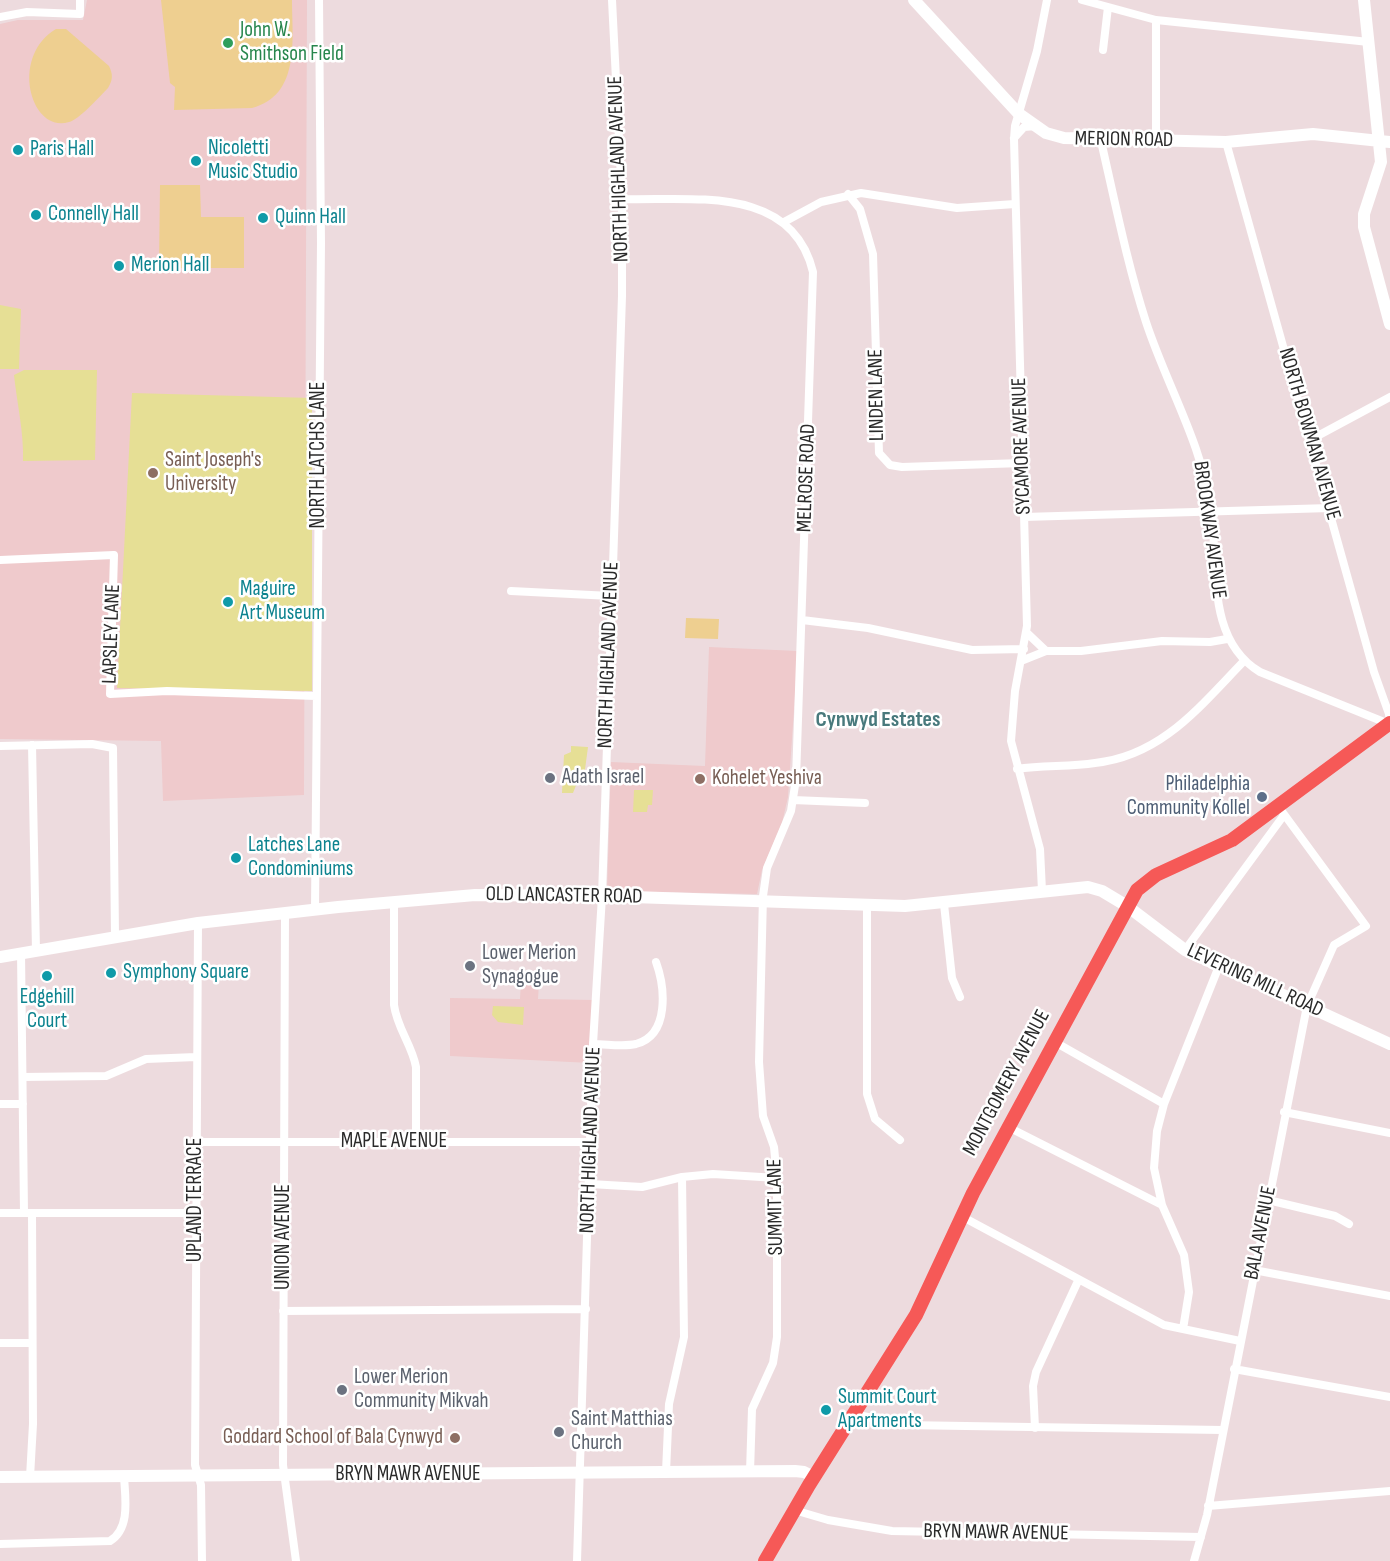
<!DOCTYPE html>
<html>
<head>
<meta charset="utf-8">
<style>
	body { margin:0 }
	canvas { display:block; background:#eddbde }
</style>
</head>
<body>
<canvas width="1390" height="1561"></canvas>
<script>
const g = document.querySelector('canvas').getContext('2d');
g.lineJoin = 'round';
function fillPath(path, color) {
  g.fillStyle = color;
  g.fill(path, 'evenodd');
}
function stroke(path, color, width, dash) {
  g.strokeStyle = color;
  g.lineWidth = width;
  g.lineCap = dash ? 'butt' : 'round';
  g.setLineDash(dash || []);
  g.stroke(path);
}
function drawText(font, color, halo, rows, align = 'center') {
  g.font = font + ' "Sofia Sans Condensed",sans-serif';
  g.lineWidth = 5;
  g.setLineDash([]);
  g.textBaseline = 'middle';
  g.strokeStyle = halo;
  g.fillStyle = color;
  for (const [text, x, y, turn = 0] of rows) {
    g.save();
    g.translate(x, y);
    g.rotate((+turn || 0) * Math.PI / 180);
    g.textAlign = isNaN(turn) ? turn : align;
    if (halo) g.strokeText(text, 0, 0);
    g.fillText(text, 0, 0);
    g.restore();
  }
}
const education = new Path2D(`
	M87 0H307L304 795 163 801 161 741 0 739V24L18 20H83Z
	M709 647 798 651 788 797 782 823 762 870 757 894 607 891 611 762 705 766Z
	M521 982 539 983 538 999 595 1000 590 1063 450 1056V998L520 999Z`);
const green = new Path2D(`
	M0 305 21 309 19 369H0Z
	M24 370H97L95 460 23 461C24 432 17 404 14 375Z
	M132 393 312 398V691L117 688Z
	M571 746 588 747 584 777 579 778 573 793H562L564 755 571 752Z
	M634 790H653L652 805H648L647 812H633Z
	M493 1006 524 1007 523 1025 498 1022 492 1015Z`);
const pitch = new Path2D(`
	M161 0H292C292 39 301 95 252 108L174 110 175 87 170 83Z
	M56 29H66L109 66C113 74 113 80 108 88 100 96 79 120 69 122 31 134 9 57 56 29Z
	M160 185H200L201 217H244V268H159Z
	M686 618 719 619 718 639 685 638Z`);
const street = new Path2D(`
	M1082 0 1156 20 1369 42
	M0 17 27 12 80 14V0
	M1103 50 1108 7
	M1014 138 1024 127 1036 126
	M1101 141C1115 202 1127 263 1146 322 1167 386 1202 443 1211 510 1219 565 1205 639 1260 672L1389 724
	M1156 141V20
	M1226 142 1374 672 1389 714 1390 726
	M848 194 860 209 873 254 879 453 890 465 902 467 1022 463
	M622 199C692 201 792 184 813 272L796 779 791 811 767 868 763 896 759 1062 763 1116 774 1147 777 1178V1337L773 1363 752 1409 750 1472
	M784 222 821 202 861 193 957 208 1015 204
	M1310 440 1390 397
	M1024 517 1330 508
	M0 560 114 555 110 694 167 691 316 696
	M511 591 611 596
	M802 620 868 628 972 650 1024 649
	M1027 633 1046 651
	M1021 661 1046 651H1081L1162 641 1210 642 1227 639
	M32 745 36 951
	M0 746 92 744 113 748 115 936
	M1017 769C1043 765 1069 767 1095 763 1162 756 1200 706 1244 661
	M793 800 865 803
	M1042 891 1040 849 1011 741 1015 691 1027 626 1014 139 1015 126 1037 51 1047 0
	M394 902V1005C397 1028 412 1045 416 1067V1142
	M944 904 952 978 960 997
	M867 906V1094L875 1119 900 1140
	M315 909 321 243 319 0
	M285 913 283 1465 296 1561
	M198 923 195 1465 201 1485 202 1561
	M1185 950 1284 815
	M21 952 24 1213
	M1053 1041 1164 1104
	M593 1044C607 1044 623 1047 636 1044 670 1035 665 987 656 962
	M23 1077 106 1076 146 1059 196 1057
	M0 1104H23
	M1284 1112 1390 1133
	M1008 1127 1162 1205
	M196 1142H592
	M590 1184 642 1187 682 1177 713 1174 777 1178
	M1268 1200 1335 1216 1349 1224
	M0 1213H196
	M961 1216 1164 1325 1240 1341
	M1254 1270 1390 1296
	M283 1311 586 1309
	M1183 1329 1189 1292 1184 1255 1162 1205 1154 1168 1157 1131 1164 1104 1219 966
	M0 1343H32
	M1234 1369 1390 1397
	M855 1412 863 1416 902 1425 1222 1430
	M1035 1428 1033 1386 1036 1372 1078 1281
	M666 1472 669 1404 684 1337 682 1177
	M30 1477 33 1424 32 1214
	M1208 1506 1390 1491
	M794 1510 828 1520 892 1531 1201 1537
	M0 1544 110 1541C131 1528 125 1497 124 1476
	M577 1561 593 1044 602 896 622 296V199L612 0
	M1194 1561 1207 1515 1307 1006 1334 945 1366 926 1278 806`);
const secondary = new Path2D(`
	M914 0 1019 114 1046 133 1064 138 1226 142 1313 134 1390 142
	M1364 0 1381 162 1364 214V227L1390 324
	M0 957 198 923 338 907 475 895 602 896 905 906 1088 887 1102 891 1127 906 1185 950 1390 1044
	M0 1477 795 1471 804 1472 814 1477`);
const primary = new Path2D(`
	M765 1561 809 1485 916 1315 973 1193 1137 890 1156 875 1232 840 1390 723`);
const markers = [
	[228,43,6,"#2e9e5b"],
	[18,150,6,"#0f9aa8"],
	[196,161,6,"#0f9aa8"],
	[36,215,6,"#0f9aa8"],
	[263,218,6,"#0f9aa8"],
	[119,266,6,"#0f9aa8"],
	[153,473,6,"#8d6e63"],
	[228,602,6,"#0f9aa8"],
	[550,778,6,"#6b7280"],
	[700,779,6,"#8d6e63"],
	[1262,797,6,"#5c6f8a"],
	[236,858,6,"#0f9aa8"],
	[470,966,6,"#6b7280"],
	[111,973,6,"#0f9aa8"],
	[47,976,6,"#0f9aa8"],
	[342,1390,6,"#6b7280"],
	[826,1410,6,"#0f9aa8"],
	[559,1432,6,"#6b7280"],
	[455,1438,6,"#8d6e63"]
];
const leisureNames = [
	["John W.",240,31],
	["Smithson Field",240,55]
];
const streetNames = [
	["MERION ROAD",1124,140,1],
	["NORTH HIGHLAND AVENUE",619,169,-92],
	["LINDEN LANE",877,395,-91],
	["NORTH BOWMAN AVENUE",1309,434,74],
	["SYCAMORE AVENUE",1022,446,-92],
	["NORTH LATCHS LANE",319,455,-90],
	["MELROSE ROAD",807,478,-88],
	["BROOKWAY AVENUE",1209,530,82],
	["LAPSLEY LANE",112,634,-88],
	["NORTH HIGHLAND AVENUE",609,655,-88],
	["OLD LANCASTER ROAD",564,896,1],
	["LEVERING MILL ROAD",1255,981,25],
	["MONTGOMERY AVENUE",1007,1083,-62],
	["NORTH HIGHLAND AVENUE",591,1140,-88],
	["MAPLE AVENUE",394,1142],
	["UPLAND TERRACE",196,1200,-90],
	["SUMMIT LANE",776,1207,-91],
	["BALA AVENUE",1261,1233,-79],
	["UNION AVENUE",284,1237,-90],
	["BRYN MAWR AVENUE",408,1475],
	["BRYN MAWR AVENUE",996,1533,1]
];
const cultureNames = [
	["Nicoletti",208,149],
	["Music Studio",208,173],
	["Paris Hall",30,150],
	["Connelly Hall",48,215],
	["Quinn Hall",275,218],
	["Merion Hall",131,266],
	["Maguire",240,590],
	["Art Museum",240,614],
	["Latches Lane",248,846],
	["Condominiums",248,870],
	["Symphony Square",123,973],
	["Edgehill",47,998,"center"],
	["Court",47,1022,"center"],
	["Summit Court",838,1398],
	["Apartments",838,1422]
];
const educationNames = [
	["Saint Joseph's",165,461],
	["University",165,485],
	["Kohelet Yeshiva",712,779],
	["Goddard School of Bala Cynwyd",443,1438,"right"]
];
const worshipNames = [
	["Adath Israel",562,778],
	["Lower Merion",482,954],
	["Synagogue",482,978],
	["Lower Merion",354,1378],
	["Community Mikvah",354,1402],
	["Saint Matthias",571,1420],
	["Church",571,1444]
];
const serviceNames = [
	["Philadelphia",1250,785],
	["Community Kollel",1250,809]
];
const neighbourhoodNames = [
	["Cynwyd Estates",878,720]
];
fillPath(education, '#efcacc');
fillPath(green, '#e6df95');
fillPath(pitch, '#eecf90');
stroke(street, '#fff', 8);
stroke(secondary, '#fff', 12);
stroke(primary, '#f65957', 14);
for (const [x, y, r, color] of markers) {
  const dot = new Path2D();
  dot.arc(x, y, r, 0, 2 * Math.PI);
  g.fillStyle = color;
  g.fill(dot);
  stroke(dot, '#fff', 2);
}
drawText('21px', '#27864d', '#fff', leisureNames, 'left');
drawText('21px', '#2a2a2a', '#fff', streetNames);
drawText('21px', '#0d838f', '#fff', cultureNames, 'left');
drawText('21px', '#785e54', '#fff', educationNames, 'left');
drawText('21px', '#5b616d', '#fff', worshipNames, 'left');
drawText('21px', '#4e5e75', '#fff', serviceNames, 'right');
drawText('bold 22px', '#48797c', '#fff', neighbourhoodNames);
</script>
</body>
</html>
